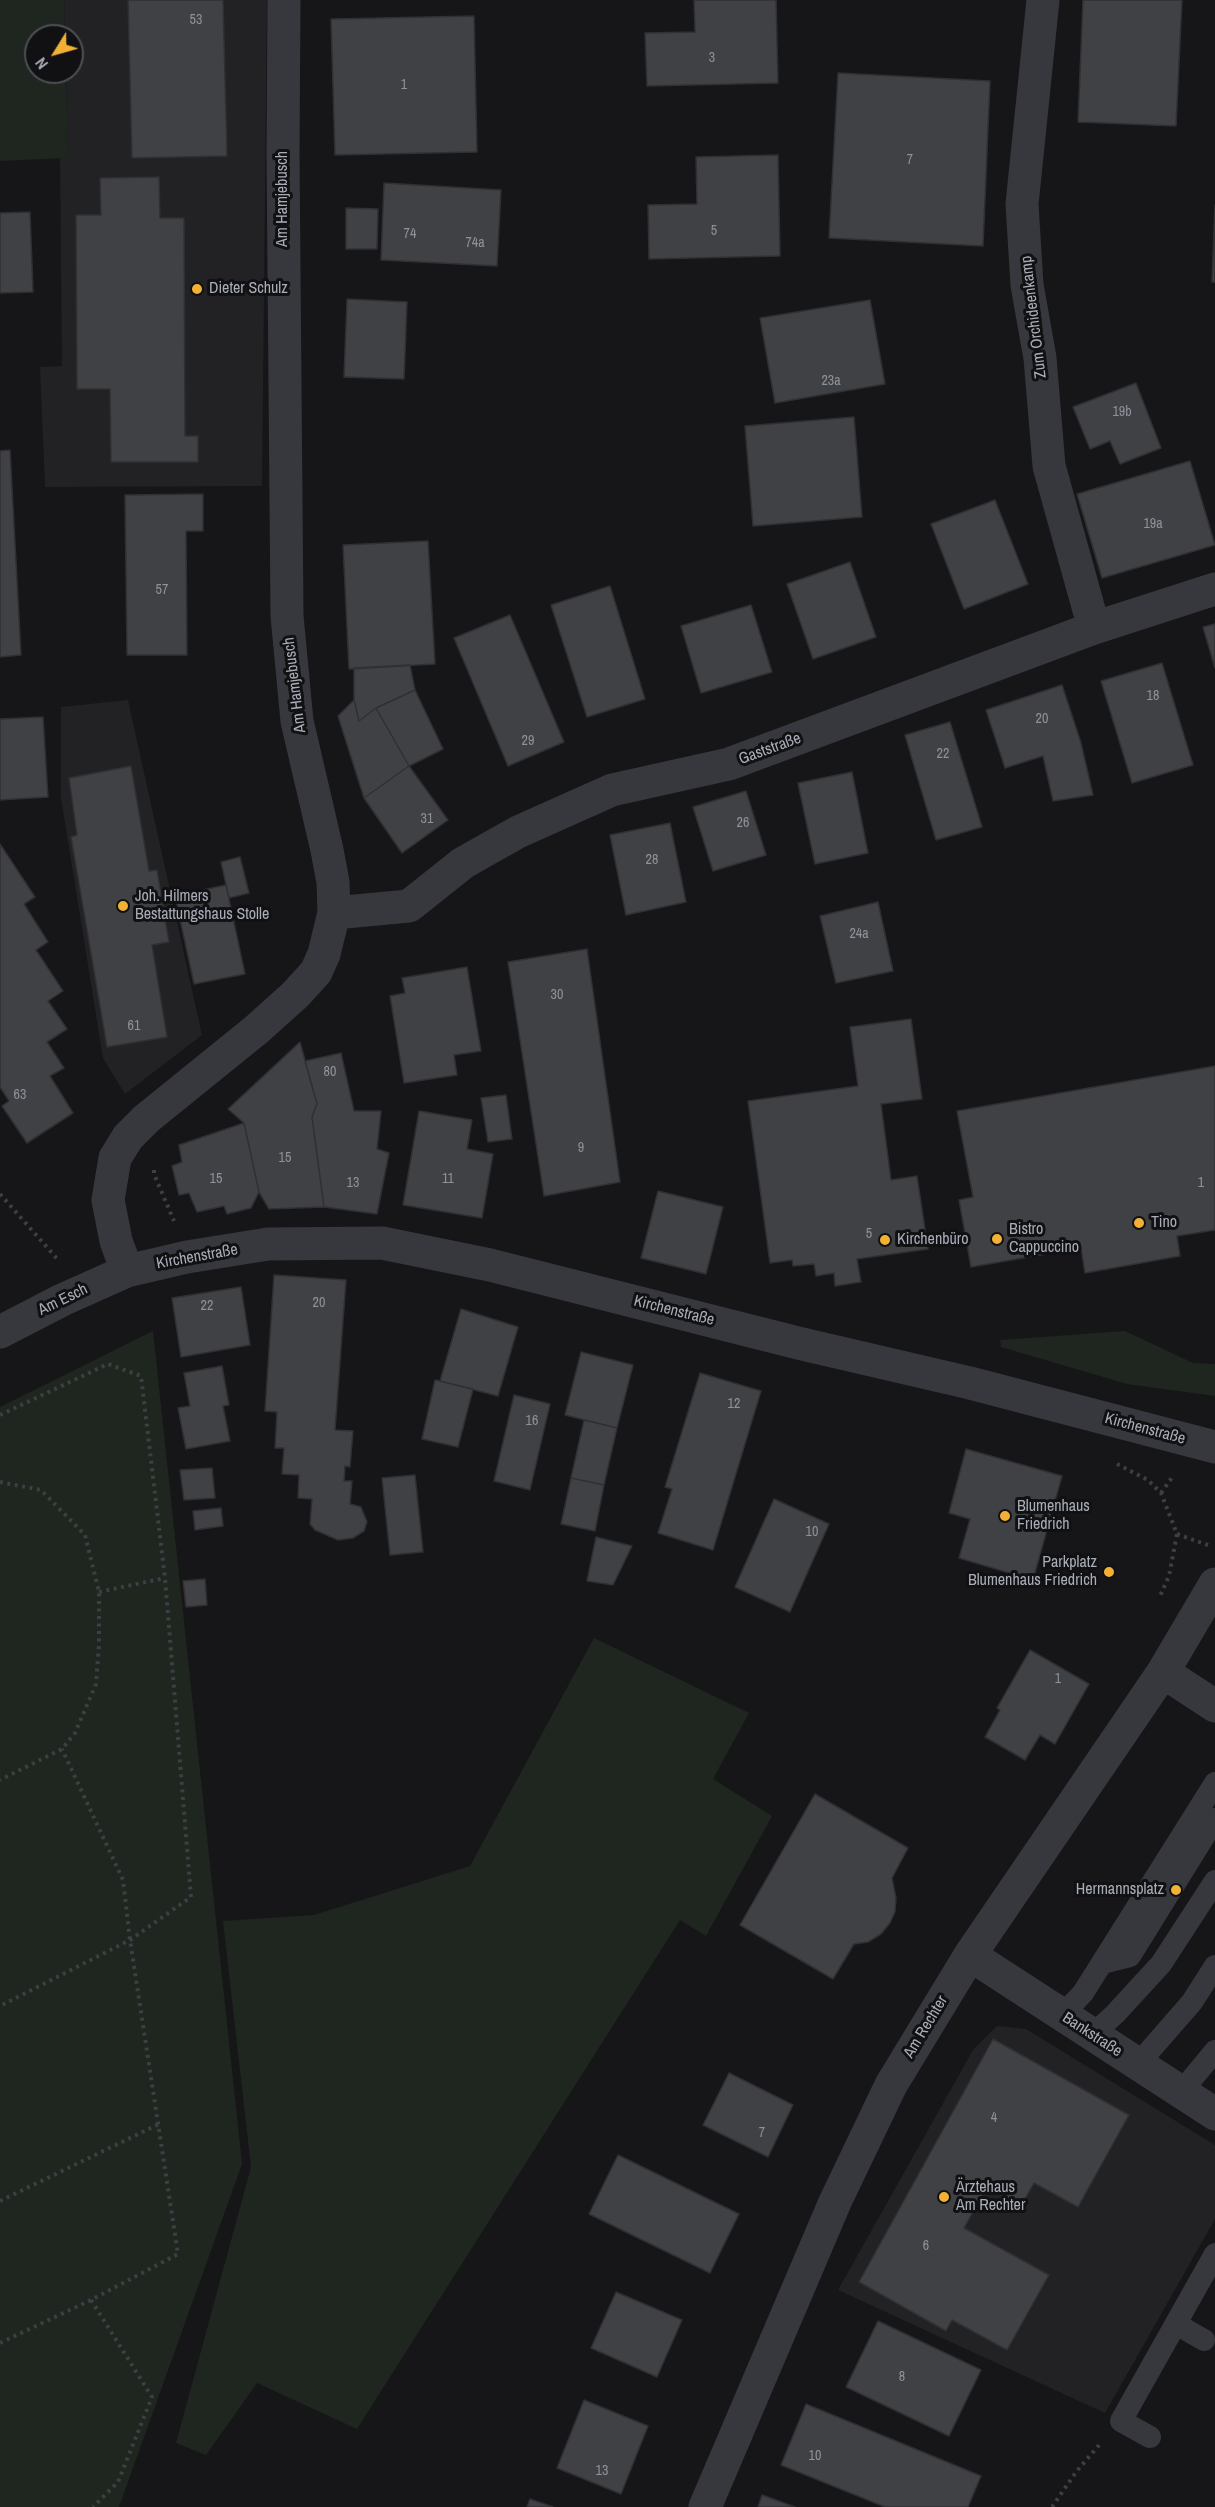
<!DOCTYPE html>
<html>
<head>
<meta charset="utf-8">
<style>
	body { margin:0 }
	#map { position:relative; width:1215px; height:2507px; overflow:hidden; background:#161618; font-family:"Archivo Narrow",sans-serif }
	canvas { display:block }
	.north { position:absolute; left:24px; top:24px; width:60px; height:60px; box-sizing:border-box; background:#111113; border:2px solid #4d4f55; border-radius:50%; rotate:233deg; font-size:16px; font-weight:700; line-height:24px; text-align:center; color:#a8adb8 }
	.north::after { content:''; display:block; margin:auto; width:21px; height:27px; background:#f2b134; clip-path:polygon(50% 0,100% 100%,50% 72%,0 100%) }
</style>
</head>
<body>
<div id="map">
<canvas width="1215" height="2507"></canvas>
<div class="north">N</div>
</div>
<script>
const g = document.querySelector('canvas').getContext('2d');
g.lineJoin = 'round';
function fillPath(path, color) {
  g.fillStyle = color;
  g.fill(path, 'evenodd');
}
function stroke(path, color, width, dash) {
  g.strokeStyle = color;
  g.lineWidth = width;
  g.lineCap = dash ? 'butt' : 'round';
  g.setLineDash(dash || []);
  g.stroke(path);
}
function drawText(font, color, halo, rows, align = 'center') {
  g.font = font + ' "Archivo Narrow",sans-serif';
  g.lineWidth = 6;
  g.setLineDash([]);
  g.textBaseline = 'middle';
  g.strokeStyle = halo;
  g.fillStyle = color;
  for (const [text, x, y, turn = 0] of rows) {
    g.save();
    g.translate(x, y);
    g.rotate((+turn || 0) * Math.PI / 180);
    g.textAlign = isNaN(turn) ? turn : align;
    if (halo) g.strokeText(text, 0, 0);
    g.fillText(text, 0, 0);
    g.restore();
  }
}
const built = new Path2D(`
	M64 0H267L262 486 45 487 40 367 62 366 60 158H68L66 72H72V36H65Z
	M128 700 202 1035 125 1094 103 1058 61 798V707Z
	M997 2026 1026 2029 1215 2145V2219L1105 2413 838 2290 973 2050Z`);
const green = new Path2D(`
	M0 0H64L65 36H36V72H66L68 158 0 161Z
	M153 1331 242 2164 119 2507H0V1407Z
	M1125 1331 1193 1363 1215 1364V1396L1127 1384 1001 1347 1000 1340Z
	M594 1638 749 1713 713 1779 772 1816 706 1936 680 1920 357 2429 257 2383 206 2455 176 2443 251 2167 223 1921 314 1915 470 1866Z`);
const building = new Path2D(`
	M128 0H223L227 156 132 158Z
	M694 0H776L778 83 647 86 645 33 695 32Z
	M1083 0H1182L1176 126 1078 122Z
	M474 16 477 152 335 155 331 19Z
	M838 73 990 81 983 246 829 238Z
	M778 155 780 256 649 259 648 205 697 204 696 157Z
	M159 177 160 218H184L185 436H198V462H111L110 389H77L76 215H101L100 178Z
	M384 183 501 190 497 266 381 260Z
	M1215 205V282H1212Z
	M346 208 378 209 377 249H346Z
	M30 212 33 292 0 293V213Z
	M347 299 407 302 404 379 344 377Z
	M870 300 885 384 775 403 760 318Z
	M1136 383 1161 448 1120 464 1110 441 1090 449 1073 407Z
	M854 417 862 517 753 526 745 426Z
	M10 450 21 655 0 657V451Z
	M1190 461 1215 545 1102 578 1077 494Z
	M203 494V531H186L187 655H127L125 495Z
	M995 500 1028 584 964 609 931 524Z
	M428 541 435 664 349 669 343 545Z
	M850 562 876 637 813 659 787 584Z
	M610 586 645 699 587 717 551 605Z
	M751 605 772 672 701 693 681 626Z
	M510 615 564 742 508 766 454 638Z
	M1215 624V668L1203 627Z
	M1162 663 1193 765 1132 783 1101 681Z
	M410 665 415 690 376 708 359 721 354 700V668Z
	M1062 685 1081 743 1093 795 1053 801 1043 756 1005 768 986 710Z
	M415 690 443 749 409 766 376 708Z
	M354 700 359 721 376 708 409 766 364 798 338 716Z
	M43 717 48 797 0 800V719Z
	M950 722 982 827 936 840 905 735Z
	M131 766 149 871 157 870 169 942 152 945 167 1037 107 1047 71 837 77 835 69 778Z
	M409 766 448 820 402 853 364 798Z
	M852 772 868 853 815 864 798 783Z
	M746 791 766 855 713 871 693 807Z
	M670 823 686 902 626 915 610 835Z
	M0 844 35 897 24 904 48 942 36 950 63 991 48 1001 67 1029 47 1042 64 1068 50 1076 73 1113 27 1143 2 1106 9 1101 0 1087Z
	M240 857 249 893 229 898 221 862Z
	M226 885 245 974 194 984 175 896Z
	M878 902 893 971 836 983 820 916Z
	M587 949 620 1182 544 1196 508 962Z
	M467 967 481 1051 454 1055 457 1075 404 1083 390 996 405 993 402 978Z
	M911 1019 922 1099 881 1104 891 1180 917 1176 928 1249 857 1259 861 1282 835 1286 834 1273 816 1276 814 1264 793 1266 792 1260 770 1263 748 1101 858 1086 850 1027Z
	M300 1042 317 1104 312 1117 324 1207 269 1209 259 1192 244 1123 228 1109Z
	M341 1053 354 1111H381L377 1149 389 1153 377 1214 324 1207 312 1117 317 1104 305 1061Z
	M1215 1066V1230L1177 1236 1180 1256 1085 1273 1081 1248 971 1267 959 1200 973 1197 957 1111Z
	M506 1095 512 1139 488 1142 481 1098Z
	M419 1111 472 1120 467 1149 493 1154 482 1218 403 1205Z
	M244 1123 259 1192 251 1208 227 1214 224 1206 197 1212 189 1193 179 1195 172 1166 182 1162 179 1145Z
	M658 1191 723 1207 706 1274 641 1258Z
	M274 1275 346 1280 335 1430 353 1431 350 1467 345 1466 344 1481H352L350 1504 361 1507 367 1522 364 1531 353 1538 338 1540 315 1530 310 1524 312 1499 298 1498 299 1475 282 1474 284 1448H275L277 1412 265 1411Z
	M241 1287 250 1345 181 1357 172 1298Z
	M461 1309 518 1327 498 1396 440 1381Z
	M581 1352 633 1365 617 1428 565 1415Z
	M222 1366 229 1405 223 1406 230 1441 186 1449 178 1408 190 1406 184 1373Z
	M700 1373 761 1391 713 1550 658 1533 672 1489 665 1487Z
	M435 1380 473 1389 458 1447 422 1439Z
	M514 1395 550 1404 530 1490 494 1481Z
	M584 1420 617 1428 604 1485 571 1478Z
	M966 1449 1062 1476 1033 1580 959 1558 970 1519 949 1513Z
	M212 1468 215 1498 184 1500 180 1470Z
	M415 1475 423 1552 390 1555 382 1478Z
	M571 1478 604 1485 595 1531 561 1524Z
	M774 1499 829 1524 790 1612 735 1587Z
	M221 1508 223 1526 195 1530 193 1511Z
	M596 1537 632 1546 613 1585 587 1581Z
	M205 1579 207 1605 186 1607 183 1581Z
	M1030 1650 1089 1684 1055 1744 1040 1735 1025 1760 985 1737 1000 1710 997 1708Z
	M815 1794 908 1848 892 1878 896 1898 895 1912 890 1923 881 1934 868 1942 854 1944 833 1979 740 1925Z
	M993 2039 1129 2115 1078 2207 1034 2183 1021 2206 987 2187 964 2228 1049 2275 1007 2350 952 2320 946 2331 859 2282Z
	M729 2073 793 2105 768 2157 703 2125Z
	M618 2155 739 2214 710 2273 589 2214Z
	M616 2292 682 2320 657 2377 591 2348Z
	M878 2321 981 2370 949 2436 846 2387Z
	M584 2400 648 2426 621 2494 557 2468Z
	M806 2404 981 2476 968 2507H885L781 2465Z
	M762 2495 795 2507H758Z
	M530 2499 553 2507H527Z`);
const path = new Path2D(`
	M154 1170V1174L174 1221
	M0 1194 59 1261
	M0 1415 108 1364 141 1376 165 1578 191 1897 130 1940 0 2006
	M1117 1464 1148 1480 1161 1493 1177 1534 1169 1576 1160 1596
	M0 1482 41 1490 85 1535 99 1592V1645L96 1684 75 1733 62 1749 0 1780
	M1161 1493 1173 1476
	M1177 1534 1208 1545
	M99 1592 165 1578
	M0 2201 159 2124
	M91 2300 152 2397 118 2482 93 2507
	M0 2343 91 2300 178 2254 130 1940 123 1880 62 1749
	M1052 2507 1076 2472 1100 2444`);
const service = new Path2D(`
	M1102 1963 1130 1956 1215 1819
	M1062 2015 1083 1993 1215 1783
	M1092 2035 1115 2014 1161 1964 1215 1881
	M1138 2064 1192 2002 1215 1966
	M1181 2092 1215 2051
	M1176 2324 1204 2340
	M1150 2437 1121 2421 1215 2254`);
const minor = new Path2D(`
	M1043 0 1022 204 1027 285 1040 358 1049 466 1094 628
	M334 913 409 906 463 863 518 832 612 790 729 764 1094 628 1215 589
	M127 1271 116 1241 108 1200 115 1158 128 1137 146 1119 256 1030 295 995 316 972 324 954 334 913 333 882 327 850 297 721 287 616 283 154 284 0
	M0 1332 62 1300 127 1271 187 1257 268 1244 382 1243 490 1265 798 1343 970 1383 1215 1447
	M1163 1672 1215 1706
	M970 1955 1215 2114
	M705 2507 835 2202 891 2085 970 1955 1163 1672 1215 1584`);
const markers = [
	[197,289,6,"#f2b134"],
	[123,906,6,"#f2b134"],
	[1139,1223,6,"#f2b134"],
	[997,1239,6,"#f2b134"],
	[885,1240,6,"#f2b134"],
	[1005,1516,6,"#f2b134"],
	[1109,1572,6,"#f2b134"],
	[1176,1890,6,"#f2b134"],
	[944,2197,6,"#f2b134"]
];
const numberNames = [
	["53",196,20],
	["3",712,58],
	["1",404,85],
	["7",910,160],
	["5",714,231],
	["74",410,234],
	["74a",475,243],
	["23a",831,381],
	["19b",1122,412],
	["19a",1153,524],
	["57",162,590],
	["18",1153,696],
	["20",1042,719],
	["29",528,741],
	["22",943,754],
	["31",427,819],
	["26",743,823],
	["28",652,860],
	["24a",859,934],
	["30",557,995],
	["61",134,1026],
	["80",330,1072],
	["63",20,1095],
	["9",581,1148],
	["15",285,1158],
	["15",216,1179],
	["11",448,1179],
	["13",353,1183],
	["1",1201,1183],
	["5",869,1234],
	["20",319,1303],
	["22",207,1306],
	["12",734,1404],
	["16",532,1421],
	["10",812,1532],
	["1",1058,1679],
	["4",994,2118],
	["7",762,2133],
	["6",926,2246],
	["8",902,2377],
	["10",815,2456],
	["13",602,2471]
];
const streetNames = [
	["Am Hamjebusch",283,199,-90],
	["Zum Orchideenkamp",1034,317,-97],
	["Am Hamjebusch",295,685,-97],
	["Gaststraße",770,749,-20],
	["Kirchenstraße",197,1257,-10],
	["Am Esch",63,1300,-26],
	["Kirchenstraße",674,1311,14],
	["Kirchenstraße",1145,1429,15],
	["Am Rechter",926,2027,-59],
	["Bankstraße",1092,2035,33]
];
const poiNames = [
	["Dieter Schulz",209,289],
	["Joh. Hilmers",135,897],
	["Bestattungshaus Stolle",135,915],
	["Tino",1151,1223],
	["Bistro",1009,1230],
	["Cappuccino",1009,1248],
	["Kirchenbüro",897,1240],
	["Blumenhaus",1017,1507],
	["Friedrich",1017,1525],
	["Parkplatz",1097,1563,"right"],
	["Blumenhaus Friedrich",1097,1581,"right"],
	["Hermannsplatz",1164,1890,"right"],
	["Ärztehaus",956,2188],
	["Am Rechter",956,2206]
];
fillPath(built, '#222225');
fillPath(green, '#1e261f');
fillPath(building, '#404145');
stroke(building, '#303034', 1.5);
stroke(path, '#3d3f44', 4, [3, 4.5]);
stroke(service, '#37383d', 22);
stroke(minor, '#37383d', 33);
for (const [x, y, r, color] of markers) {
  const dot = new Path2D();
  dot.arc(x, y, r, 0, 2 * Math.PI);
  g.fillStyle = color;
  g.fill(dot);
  stroke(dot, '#111113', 2);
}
drawText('14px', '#8e929b', null, numberNames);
drawText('16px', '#a8adb8', '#111113', streetNames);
drawText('16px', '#a8adb8', '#111113', poiNames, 'left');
</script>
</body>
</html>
